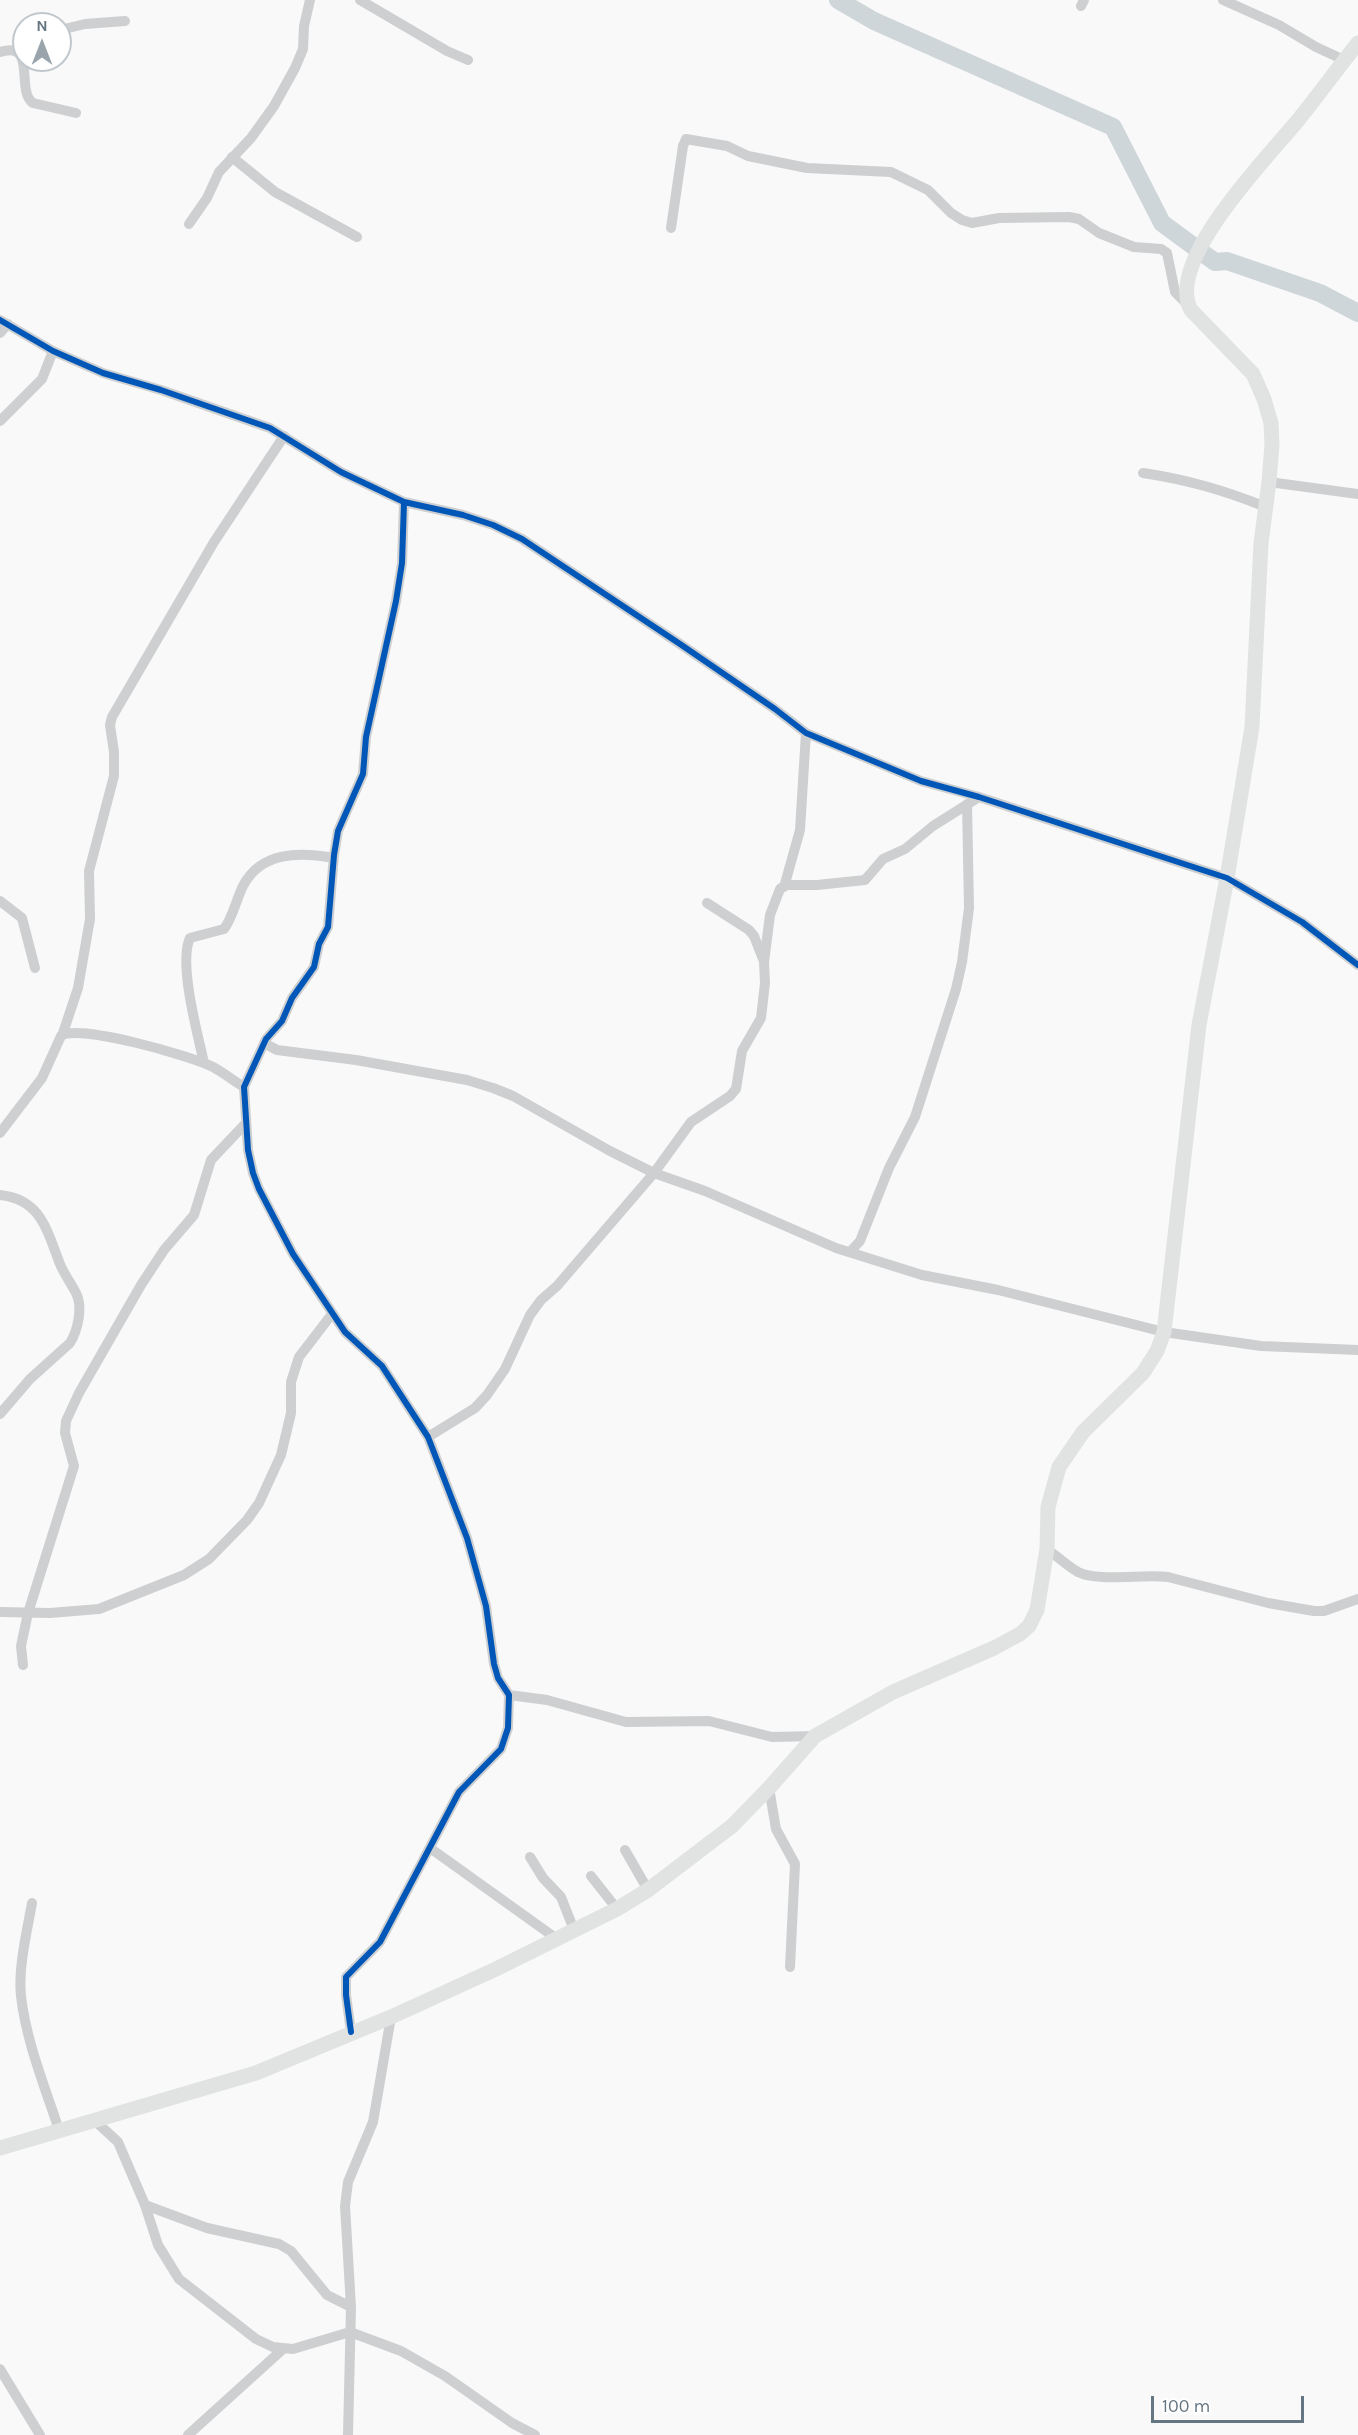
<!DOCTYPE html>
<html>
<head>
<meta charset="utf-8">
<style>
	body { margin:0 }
	#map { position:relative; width:1358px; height:2435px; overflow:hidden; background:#f9f9f9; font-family:Karla,sans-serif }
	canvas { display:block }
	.north { position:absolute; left:12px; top:12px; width:60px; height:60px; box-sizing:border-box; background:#fff; border:2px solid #c1c8cd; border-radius:50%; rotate:0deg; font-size:16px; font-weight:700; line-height:24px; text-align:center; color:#657683 }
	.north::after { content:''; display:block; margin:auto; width:21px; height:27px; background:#99a4ac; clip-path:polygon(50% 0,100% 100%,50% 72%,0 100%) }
	.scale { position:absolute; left:1151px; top:2396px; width:153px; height:27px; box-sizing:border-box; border:3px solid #657683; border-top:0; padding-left:8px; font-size:18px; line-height:21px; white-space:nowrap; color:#657683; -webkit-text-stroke:4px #fff; paint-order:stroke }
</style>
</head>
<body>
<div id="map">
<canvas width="1358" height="2435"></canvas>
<div class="north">N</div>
<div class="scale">100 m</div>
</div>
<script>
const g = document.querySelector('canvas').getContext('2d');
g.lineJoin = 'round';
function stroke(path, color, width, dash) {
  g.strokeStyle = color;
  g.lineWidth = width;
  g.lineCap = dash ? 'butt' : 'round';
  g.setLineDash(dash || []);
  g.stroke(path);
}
const river = new Path2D(`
	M838 0 874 21 1113 127 1162 223 1215 262 1227 261 1320 293 1358 313`);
const street = new Path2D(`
	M360 0 447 51 468 60
	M1223 0 1279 25 1316 47 1344 60
	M1081 6 1084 0
	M60 30 85 24 125 21
	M0 52C38 40 15 91 33 103L76 113
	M232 157 275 192 357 237
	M189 224 207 198 219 172 251 138 274 106 295 68 303 49 304 26 310 0
	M671 228 683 146 686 139 727 146 748 156 807 168 891 172 928 190 951 213 962 220 972 223 999 218 1069 217 1079 219 1099 233 1134 247 1161 249 1167 253 1175 292 1188 305
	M0 320 53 351 103 373 161 390 270 428 341 472 404 502 463 515 493 525 522 539 680 644 775 709 806 733 921 781 979 797 1227 878 1302 922 1358 965
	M0 333 8 324
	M0 421 42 379 53 351
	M1143 473C1189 480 1223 490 1266 507
	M1269 482 1358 494
	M781 888 784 887 800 830 806 733
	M0 901 22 918 35 968
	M707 903 749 930 754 936 763 959
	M63 1033 78 988 90 919 89 871 114 776V752L110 725 112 717 214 542 284 436
	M264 1043 277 1050 356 1060 467 1080 493 1088 513 1096 610 1151 654 1173 705 1191 836 1248 922 1275 998 1290 1164 1332 1261 1346 1358 1350
	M204 1063C198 1035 178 963 190 938L224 929C233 917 236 900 243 886 261 851 300 852 333 858
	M0 1133 42 1078 61 1036C76 1023 192 1056 213 1067 224 1073 234 1081 244 1087
	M0 1195C41 1199 47 1231 60 1264 64 1274 71 1283 76 1293 83 1307 78 1330 70 1343L30 1379 0 1414
	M850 1252 860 1241 889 1168 915 1117 956 989 962 962 969 908 967 804
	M428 1437 475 1408 487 1395 505 1369 530 1315 541 1300 557 1286 654 1173 691 1122 730 1096 736 1089 742 1051 761 1018 765 983 764 962 770 915 780 889 787 885H817L865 880 883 859 905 849 933 826 979 797
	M1047 1549C1057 1556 1067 1566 1078 1572 1098 1582 1143 1574 1168 1577L1268 1603 1314 1611H1324L1358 1599
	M0 1612 50 1613 99 1609 184 1575 209 1559 247 1520 259 1503 281 1455 291 1413V1382L299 1357 332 1314
	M23 1665 21 1646 28 1613 74 1466 65 1433 66 1421 79 1393 141 1285 164 1250 194 1215 211 1160 246 1123
	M509 1695 547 1700 626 1722 709 1721 772 1737 815 1736
	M769 1788 776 1829 795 1864 790 1967
	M430 1848 557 1939
	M625 1850 648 1890
	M530 1857 543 1878 561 1897 574 1930
	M591 1876 617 1909
	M32 1903C27 1931 18 1968 21 1996 26 2041 45 2087 59 2130
	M351 2032 346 1995V1977L380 1942 459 1792 501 1749 508 1728 509 1695 498 1678 494 1664 486 1606 467 1538 428 1437 382 1366 345 1332 293 1254 259 1189 253 1173 248 1150 244 1087 266 1039 282 1021 292 998 314 967 319 944 328 927 334 855 338 831 363 774 366 737 396 601 402 563 404 502
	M93 2119 118 2142 145 2205 158 2245 179 2279 256 2339 273 2347 293 2349 350 2332 401 2351 445 2376 512 2423 535 2435
	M145 2205 207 2228 279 2244 291 2251 327 2295 351 2307
	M0 2369 40 2435
	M188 2435 283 2349
	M348 2435 351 2307 345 2206 348 2182 373 2122 391 2017`);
const secondary = new Path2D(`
	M0 2148 256 2073 391 2017 496 1969 617 1909 648 1890 732 1826 769 1788 815 1736 893 1692 994 1648 1020 1634 1029 1626 1037 1610 1047 1549 1048 1507 1059 1467 1083 1432 1143 1373 1157 1351 1164 1332 1199 1025 1227 878 1252 727 1261 543 1269 482 1272 445 1271 423 1264 399 1253 374 1191 310C1164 261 1270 155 1299 119 1319 94 1338 68 1358 43`);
const cycleway = new Path2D(`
	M0 320 53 351 103 373 161 390 270 428 341 472 404 502 463 515 493 525 522 539 680 644 775 709 806 733 921 781 979 797 1227 878 1302 922 1358 965
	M351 2032 346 1995V1977L380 1942 459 1792 501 1749 508 1728 509 1695 498 1678 494 1664 486 1606 467 1538 428 1437 382 1366 345 1332 293 1254 259 1189 253 1173 248 1150 244 1087 266 1039 282 1021 292 998 314 967 319 944 328 927 334 855 338 831 363 774 366 737 396 601 402 563 404 502`);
stroke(river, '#ced6d9', 18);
stroke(street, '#cecfd0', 10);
stroke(secondary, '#e1e2e2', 15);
stroke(cycleway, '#0057b8', 6);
</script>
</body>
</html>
